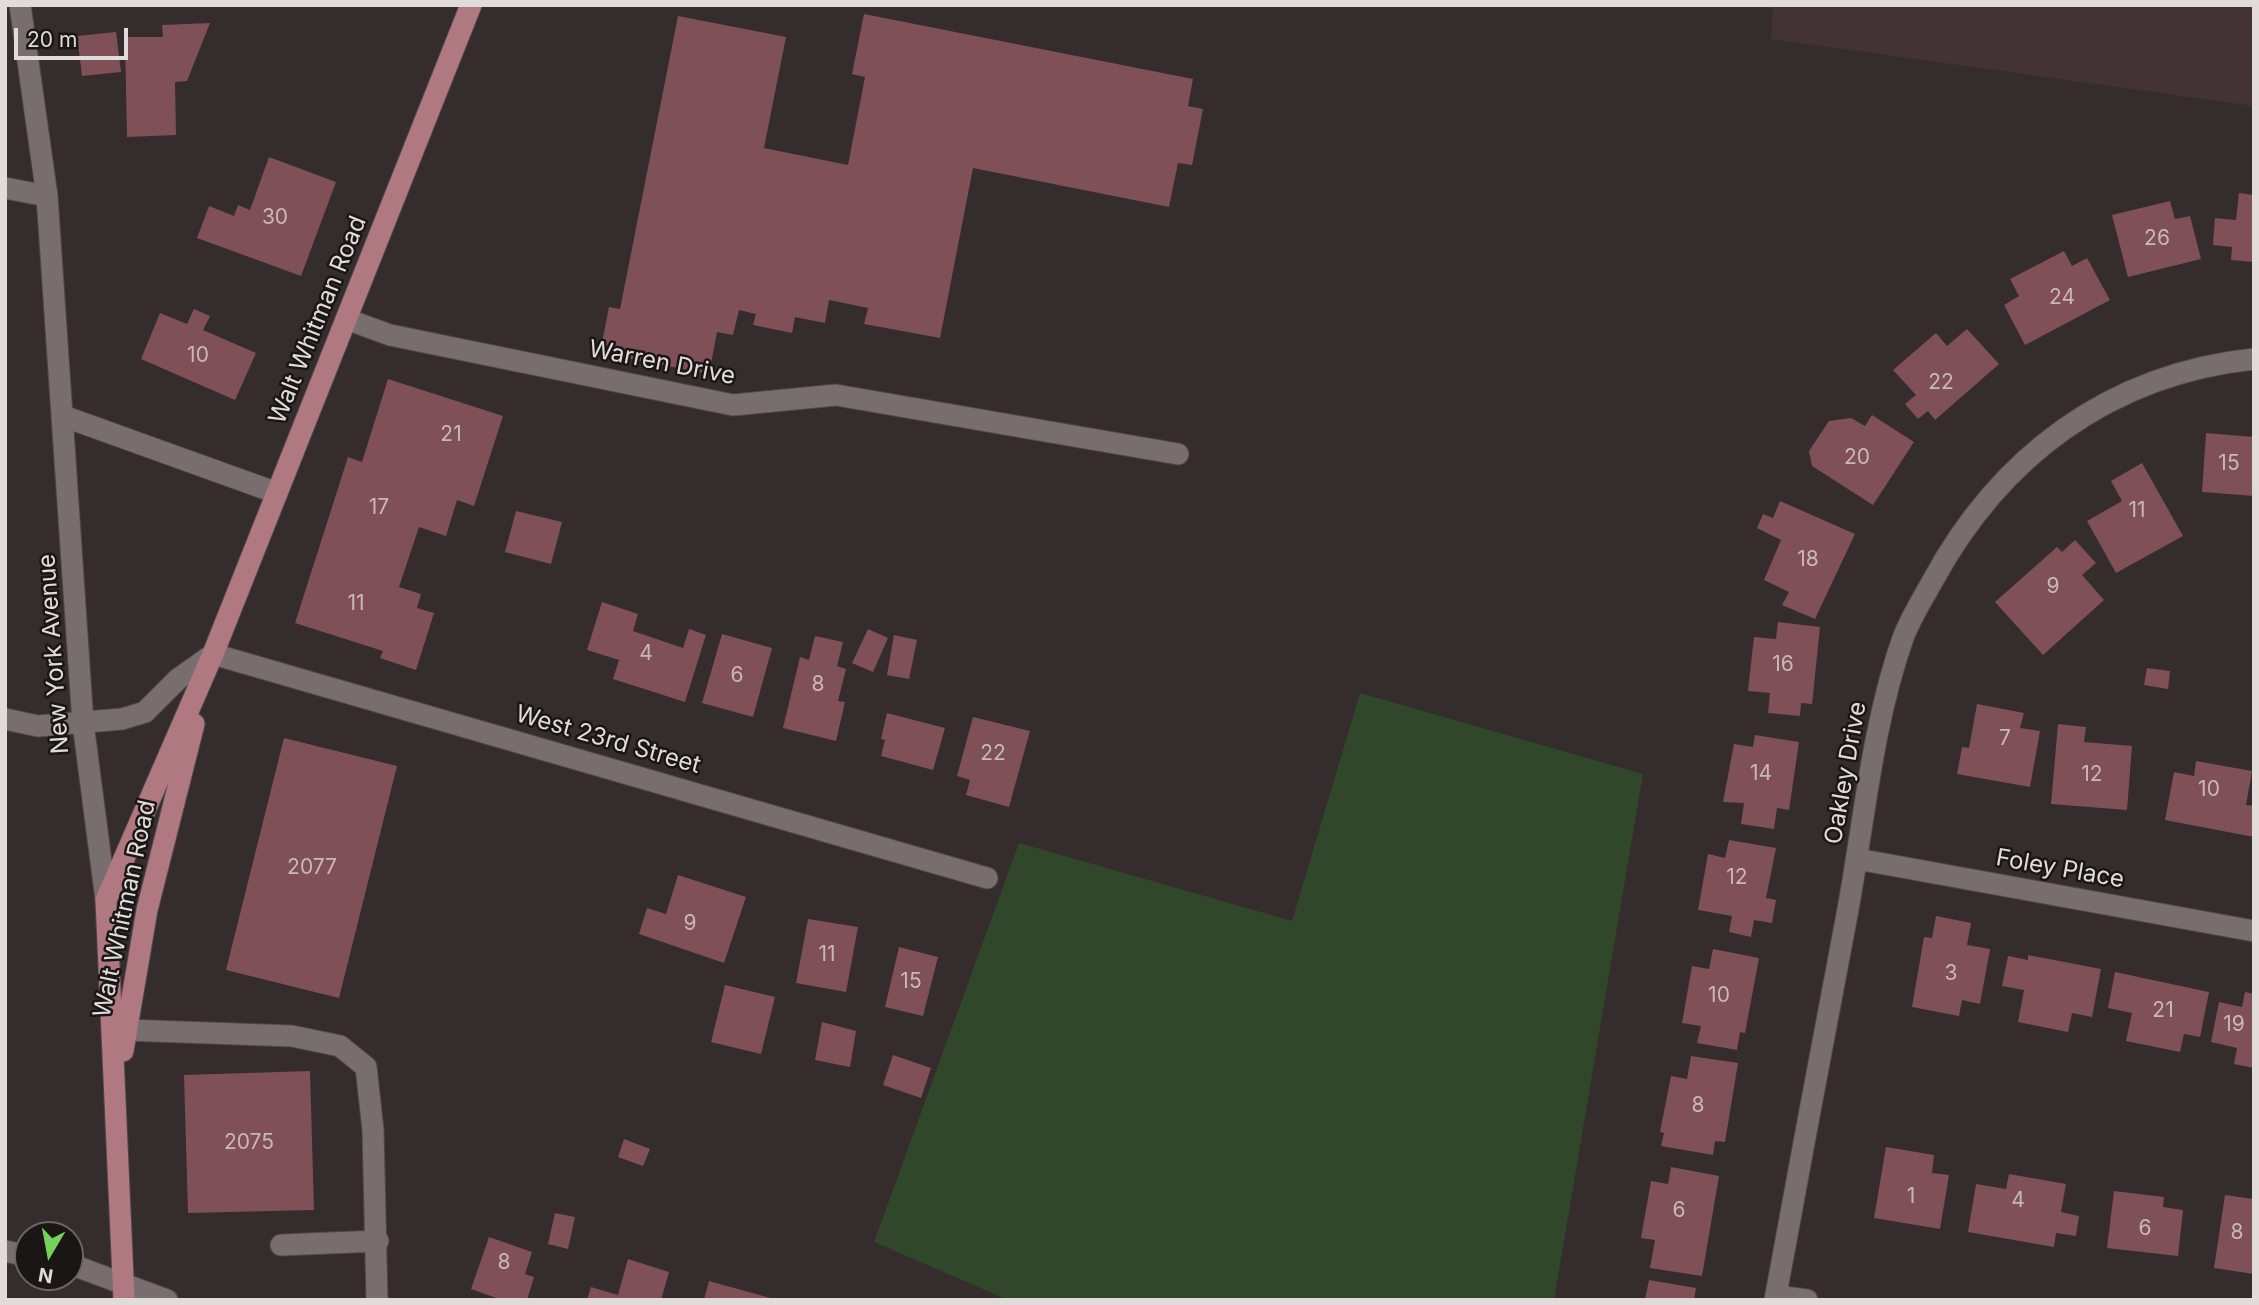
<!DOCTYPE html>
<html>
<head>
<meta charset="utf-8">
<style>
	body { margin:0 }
	#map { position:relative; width:2259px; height:1305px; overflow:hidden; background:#352c2d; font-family:Inter,sans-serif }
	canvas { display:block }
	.frame { position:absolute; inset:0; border:7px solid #e1dbdb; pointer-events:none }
	.north { position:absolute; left:14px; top:1221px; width:70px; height:70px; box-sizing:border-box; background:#1a1616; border:2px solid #6a6565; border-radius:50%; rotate:190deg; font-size:19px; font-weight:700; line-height:28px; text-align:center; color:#e1dbdb }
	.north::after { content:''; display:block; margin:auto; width:24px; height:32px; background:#74d25c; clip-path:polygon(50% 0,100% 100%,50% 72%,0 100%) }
	.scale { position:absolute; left:14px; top:28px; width:114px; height:32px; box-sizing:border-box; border:4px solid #e1dbdb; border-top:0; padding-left:9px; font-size:21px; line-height:24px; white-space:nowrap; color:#e1dbdb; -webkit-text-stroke:5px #1a1616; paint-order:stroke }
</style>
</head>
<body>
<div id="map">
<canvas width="2259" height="1305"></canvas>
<div class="frame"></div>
<div class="north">N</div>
<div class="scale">20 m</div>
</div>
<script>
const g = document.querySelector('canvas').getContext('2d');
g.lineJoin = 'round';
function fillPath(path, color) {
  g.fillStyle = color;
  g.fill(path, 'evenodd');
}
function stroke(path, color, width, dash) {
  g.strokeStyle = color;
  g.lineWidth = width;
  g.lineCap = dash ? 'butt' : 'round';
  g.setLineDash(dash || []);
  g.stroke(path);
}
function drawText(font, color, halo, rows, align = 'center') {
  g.font = font + ' Inter,sans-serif';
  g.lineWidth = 5;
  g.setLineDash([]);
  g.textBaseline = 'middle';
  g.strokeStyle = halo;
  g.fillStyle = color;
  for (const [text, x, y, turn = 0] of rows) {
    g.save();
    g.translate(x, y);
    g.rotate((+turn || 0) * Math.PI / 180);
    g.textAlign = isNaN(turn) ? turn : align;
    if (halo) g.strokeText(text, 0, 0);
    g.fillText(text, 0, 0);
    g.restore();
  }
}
const built = new Path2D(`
	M1773 5H2254V106L1771 39Z`);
const green = new Path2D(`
	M1360 693 1643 774 1554 1300H1008L874 1242 1019 843 1292 921Z`);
const building = new Path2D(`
	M864 14 1193 79 1188 106 1203 109 1192 165 1178 163 1169 207 973 168 940 338 864 324 868 308 829 300 825 323 795 317 792 333 753 325 756 314 739 310 733 335 717 332 709 374 600 353 609 307 620 309 678 16 786 37 764 148 848 165 865 77 852 74Z
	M210 23 187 81 175 82 176 135 127 137 125 37H163L162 25Z
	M116 32 121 72 82 76 77 36Z
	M269 157 336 182 301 276 197 238 209 206 234 216 238 205 250 210Z
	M2239 193 2254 195V262L2231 260 2232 247 2213 245 2215 218 2236 220Z
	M2170 201 2175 219 2190 216 2201 259 2128 277 2112 215Z
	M2064 251 2072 266 2087 258 2110 300 2025 345 2004 305 2019 296 2010 279Z
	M194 309 210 316 203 330 256 353 235 400 141 359 160 313 187 324Z
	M1967 329 1999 364 1935 420 1928 411 1918 419 1905 404 1916 395 1893 370 1936 333 1947 346Z
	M388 379 503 416 474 506 457 500 446 536 419 527 399 587 421 594 417 608 434 613 416 670 380 658 383 651 295 623 348 457 362 462Z
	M1872 415 1914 442 1873 505 1812 466 1809 451 1829 421 1851 418 1865 426Z
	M2206 433 2254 437V496L2202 492Z
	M2142 463 2183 536 2116 573 2087 521 2122 501 2111 481Z
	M1780 501 1855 534 1815 619 1782 605 1789 592 1764 580 1781 540 1757 528 1763 514 1773 518Z
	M516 511 562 522 551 564 505 552Z
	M2075 540 2096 563 2082 575 2104 600 2043 655 1995 602 2057 547 2062 552Z
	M602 602 638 614 633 631 683 648 689 629 706 635 685 702 613 679 619 660 587 650Z
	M1778 622 1820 627 1812 704 1801 703 1800 716 1768 713 1770 693 1748 691 1754 637 1776 639Z
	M868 629 888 638 873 672 852 663Z
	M722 634 772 648 753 717 702 703Z
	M894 635 917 640 909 679 887 675Z
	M815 636 843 642 837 666 846 669 838 701 845 702 836 741 783 728 800 657 809 660Z
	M2147 668 2170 671 2168 689 2144 685Z
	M1977 704 2024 713 2020 728 2040 731 2030 787 1957 774 1962 747 1969 748Z
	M887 713 945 728 933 770 881 756 885 740 881 739Z
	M973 717 1030 731 1009 807 966 795 970 780 957 776Z
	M2058 724 2086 727 2084 742 2132 746 2127 810 2051 804Z
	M1755 735 1799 742 1789 810 1777 808 1774 829 1741 824 1744 803 1723 802 1734 744 1753 747Z
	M284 738 397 766 339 998 226 970Z
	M2196 761 2252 771 2246 805 2254 806V837L2165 820 2174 772 2194 776Z
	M1729 840 1776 848 1766 898 1776 900 1772 923 1754 920 1751 937 1729 932 1732 916 1698 910 1708 854 1725 858Z
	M678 875 746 897 724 963 639 934 647 908 666 914Z
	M1936 916 1971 923 1967 945 1990 949 1980 1004 1962 1000 1959 1016 1912 1007 1924 937 1932 938Z
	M808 919 858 927 846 992 796 983Z
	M899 947 938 957 923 1016 885 1007Z
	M1713 949 1759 958 1745 1033 1740 1032 1737 1050 1697 1043 1701 1026 1682 1023 1692 966 1709 969Z
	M2028 955 2101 969 2092 1017 2072 1013 2068 1032 2018 1022 2024 990 2002 986 2008 956 2028 960Z
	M2115 972 2209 992 2200 1037 2184 1034 2180 1052 2126 1041 2132 1013 2108 1008Z
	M725 985 775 997 761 1054 711 1042Z
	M2245 992 2254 994V1068L2234 1064 2237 1048 2211 1042 2219 1002 2242 1007Z
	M822 1022 856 1031 850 1067 815 1060Z
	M893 1055 931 1068 921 1098 883 1085Z
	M1691 1056 1738 1063 1725 1142 1715 1141 1713 1155 1661 1146 1664 1133 1660 1132 1671 1076 1687 1079Z
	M310 1071 314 1210 188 1213 184 1075Z
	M624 1139 650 1149 643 1166 618 1157Z
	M1886 1147 1934 1155 1932 1173 1949 1175 1940 1229 1874 1218Z
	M1671 1167 1719 1176 1702 1276 1650 1268 1655 1240 1641 1238 1651 1181 1668 1184Z
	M2009 1174 2066 1184 2061 1212 2079 1216 2076 1236 2056 1233 2054 1247 1968 1232 1976 1184 2006 1189Z
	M2114 1191 2164 1197 2163 1207 2183 1210 2178 1256 2107 1248Z
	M2225 1195 2254 1199V1274L2214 1268Z
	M555 1213 575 1217 568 1249 548 1244Z
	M489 1237 532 1252 525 1274 534 1277 527 1300H502L471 1289Z
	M628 1259 669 1272 661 1300H587L591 1287 618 1295Z
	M1649 1280 1696 1288 1694 1300H1645Z
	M709 1281 774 1299 773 1300H704Z`);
const minor = new Path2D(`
	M20 5 47 196 83 723 106 900
	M5 188 47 196
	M346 319 390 335 733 405 836 395 1178 454
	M63 416 277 493
	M5 719 38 726 122 719 145 712 178 679 213 654 987 878
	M1857 859 2254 931
	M126 1030 292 1036 340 1046 366 1067 373 1130 377 1300
	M281 1245 378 1241
	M5 1251 28 1256
	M70 1264 167 1300
	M1776 1296 1807 1300
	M1775 1300C1798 1173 1822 1047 1846 920 1864 826 1871 729 1903 638 1910 619 1922 600 1932 582 2000 456 2110 374 2254 359`);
const major = new Path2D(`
	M123 1051 147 910 194 724
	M124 1300 106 900 213 654 471 5`);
const numberNames = [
	["30",275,218],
	["26",2157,239],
	["24",2062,298],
	["10",198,356],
	["22",1941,383],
	["21",451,435],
	["20",1857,458],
	["15",2229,464],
	["17",379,508],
	["11",2137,511],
	["18",1808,560],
	["9",2053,587],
	["11",356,604],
	["4",646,654],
	["16",1783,665],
	["6",737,676],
	["8",818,685],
	["7",2005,739],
	["22",993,754],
	["14",1761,774],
	["12",2092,775],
	["10",2209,790],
	["2077",312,868],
	["12",1737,878],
	["9",690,924],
	["11",827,955],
	["3",1951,974],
	["15",911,982],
	["10",1719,996],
	["21",2163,1011],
	["19",2234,1025],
	["8",1698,1106],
	["2075",249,1143],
	["1",1911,1197],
	["4",2018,1201],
	["6",1679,1211],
	["6",2145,1229],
	["8",2237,1233],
	["8",504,1263]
];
const streetNames = [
	["Walt Whitman Road",318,320,-68],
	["Warren Drive",662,363,11],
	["New York Avenue",54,654,-94],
	["West 23rd Street",608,740,16],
	["Oakley Drive",1846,773,-80],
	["Foley Place",2060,869,10],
	["Walt Whitman Road",125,909,-78]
];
fillPath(built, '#433335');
fillPath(green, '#30472a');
fillPath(building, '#7f5057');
stroke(minor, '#504849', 23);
stroke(major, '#504849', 23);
stroke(minor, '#786e6f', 21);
stroke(major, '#b07880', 21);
drawText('21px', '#c8b8ba', null, numberNames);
drawText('24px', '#e1dbdb', '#1a1616', streetNames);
</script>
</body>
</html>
